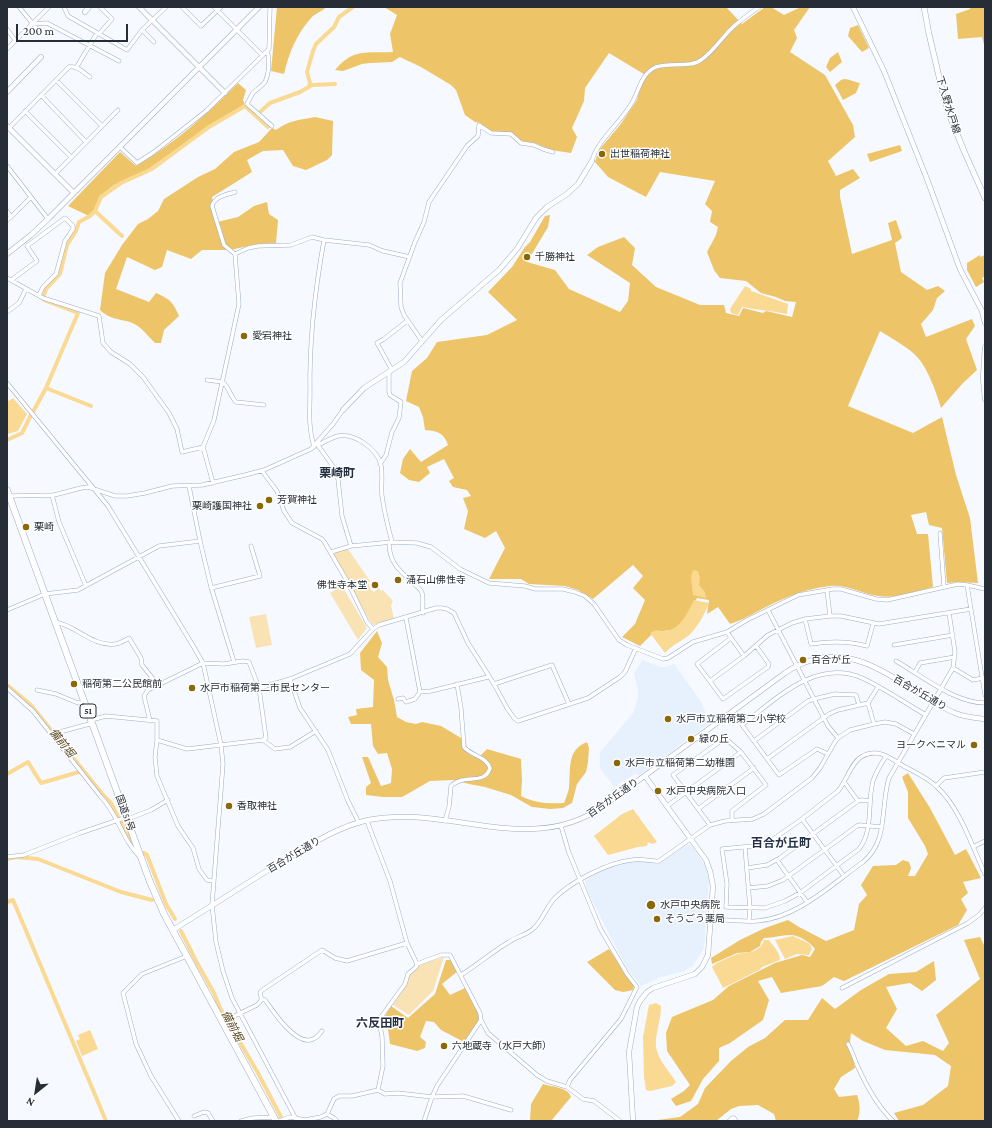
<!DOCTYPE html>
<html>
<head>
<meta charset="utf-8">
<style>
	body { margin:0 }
	#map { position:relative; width:992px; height:1128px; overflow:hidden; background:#f6f9ff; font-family:"Crimson Pro",serif }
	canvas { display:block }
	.frame { position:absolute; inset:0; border:8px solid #262d37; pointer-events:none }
	.north { position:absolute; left:16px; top:1072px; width:40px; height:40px; -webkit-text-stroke:3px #fff; paint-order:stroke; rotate:210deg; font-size:11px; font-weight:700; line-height:16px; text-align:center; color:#262d37 }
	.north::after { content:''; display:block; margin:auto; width:14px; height:18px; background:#262d37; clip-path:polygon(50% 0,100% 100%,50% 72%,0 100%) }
	.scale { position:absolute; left:16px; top:24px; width:112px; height:18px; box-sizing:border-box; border:2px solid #262d37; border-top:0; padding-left:5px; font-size:12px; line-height:14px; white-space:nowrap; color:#262d37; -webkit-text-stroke:3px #fff; paint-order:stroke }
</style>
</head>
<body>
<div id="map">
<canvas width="992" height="1128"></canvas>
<div class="frame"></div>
<div class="north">N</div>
<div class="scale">200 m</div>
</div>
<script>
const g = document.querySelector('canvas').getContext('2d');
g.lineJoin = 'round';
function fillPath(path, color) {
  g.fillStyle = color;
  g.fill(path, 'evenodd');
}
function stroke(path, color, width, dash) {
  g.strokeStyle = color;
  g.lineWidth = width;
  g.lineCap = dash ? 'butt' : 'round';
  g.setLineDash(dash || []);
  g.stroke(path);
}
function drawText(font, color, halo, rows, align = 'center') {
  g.font = font + ' "Crimson Pro","Noto Sans JP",serif';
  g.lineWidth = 3;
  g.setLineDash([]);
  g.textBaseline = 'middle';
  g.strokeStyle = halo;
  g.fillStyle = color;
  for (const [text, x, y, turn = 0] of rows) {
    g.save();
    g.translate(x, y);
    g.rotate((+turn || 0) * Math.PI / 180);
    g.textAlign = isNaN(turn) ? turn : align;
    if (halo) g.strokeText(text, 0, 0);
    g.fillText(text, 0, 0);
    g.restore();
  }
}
const built = new Path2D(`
	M642 660 661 667H665L674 664 700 700 705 711 708 724 638 776 636 773 614 787 600 768V752L633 713 638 698V689L634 674Z
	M687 844 691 845 700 858 705 866 709 879 704 948 693 966 684 971 661 977 641 986 627 968 607 930 587 890 585 881 599 872 613 865 638 860 660 863Z`);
const green = new Path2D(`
	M348 549 370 581 368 583 371 590 374 592 379 588 381 591 383 590 393 601 391 605 394 619 373 625 368 618 333 553Z
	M342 586 367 628 358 640 330 593Z
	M266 614 272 645 256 648 249 617Z
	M444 957 433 991 409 1015 393 1005 406 984 409 976 418 965Z`);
const forest = new Path2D(`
	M277 7H326C322 12 315 13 311 18 296 35 289 53 284 74L271 71Z
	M384 7H726L742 24 765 7H771L784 15 801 7H810L794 30 797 38 790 52 825 75 853 125 855 137 828 161 836 176 853 169 860 178 840 190V197L852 254 892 240 888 223 896 220 902 238 895 243 901 272 927 290 938 286 945 291 937 298 933 310 921 324 926 337 972 319 975 326 966 339 977 370 963 383 941 408C937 394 928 369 918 358 910 348 891 338 880 331L848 406 913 433 942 417 956 475 970 518 978 583 958 582 947 583 942 528 929 525 926 512 911 515 917 534H928L933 587C916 591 896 599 878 596 863 594 846 584 830 586 806 589 788 596 766 607 754 613 743 620 730 624L718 607 707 614 709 600 697 598C684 621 685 632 655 631L640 646 622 637 635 624 645 600 633 588 643 576 633 565 593 599 578 590 565 586 529 584 521 579H489L505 548 496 531 485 538 464 529 468 511 463 498 471 496 467 490 453 487 449 481 454 478 444 459 427 467 430 473 419 482 409 480 400 473 403 459 410 449 421 462 448 445C444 433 438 431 425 430L423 417 419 407 406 401 412 371 427 358 437 342 487 335 517 320 488 292 512 267 525 247 530 242 545 216 550 215 548 227 527 262 555 270 569 289 620 312 628 301 630 283 587 255 598 247 624 237 635 248 632 265 656 287 700 305H724L726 313 739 316 743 308 763 313 766 311 792 317 796 302 785 301 776 297 761 293 746 281 720 278 714 270 707 252 716 235 718 227 710 222 712 211 705 204 715 181 660 172 646 197 608 177 595 162 599 150 620 125 637 100 640 86 647 76 609 53 585 88 584 101 572 128 577 137 571 153 551 150 535 143 523 142 512 133 493 132 488 130 480 123 475 122 465 115 456 90 451 85 421 67 400 57 392 62 370 63 362 64 343 71 335 70C353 48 367 53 393 52L390 34 397 15Z
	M970 7H985V48L982 37 958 39 956 14 970 9Z
	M858 25 869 48 862 52 848 36 850 28Z
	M838 52 842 62 830 72 826 67 830 58Z
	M844 79C849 79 854 82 860 83L856 93 843 100 835 85 841 80Z
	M238 83 246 90 243 100 245 105 208 127 147 170 114 185 100 196 94 211 89 216 68 206 120 152 136 166C174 144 207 114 238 83Z
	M315 117 333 121 332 155 327 160 306 170 293 166 283 150 263 151 247 160 252 172 212 197 217 222 238 217 254 206 267 202 269 214 278 220 276 243 257 244 230 250H202L191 259 167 250 162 267 155 270 127 257 116 289 149 302 156 293C170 299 173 302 179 316L164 330 161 343H155C147 335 141 326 130 322 119 319 109 319 100 310L105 273 122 245 138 224 148 219 158 211 164 199 198 177 215 169 234 152 259 142 272 128 276 130C289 120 300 120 315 117Z
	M900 145 902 151 870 162 867 154Z
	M980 255V257L985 255V276L982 278 984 282 976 287 967 270V263Z
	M377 631 382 643 378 657 387 667 388 680 394 700 397 717 406 722 416 724 422 722 441 726 466 741 467 753 474 757 481 755 487 749 521 759 522 780 521 796C535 803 548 804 564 803 566 798 568 793 569 788 571 770 566 750 587 742L589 748 588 762 586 772 577 784 572 803 563 808 550 809 532 807 511 795 485 787 469 784 453 780 430 781 402 797H383L366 795V787L371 783 362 757H368L381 786 391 783 392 769 387 753 378 754 373 746 371 724H351L348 717 357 715 356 709 373 707 374 680 361 670 360 653Z
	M908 773 930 808 955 855 966 849 981 878 963 882 968 893 961 899 967 910 958 925 844 981 834 977 822 986 781 993 772 977 758 981 769 1000 763 1020 730 1043 719 1048V1061L703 1079 691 1101 676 1106 671 1099 684 1091 690 1085 667 1051 666 1033 672 1017 713 1000 729 986 775 963 802 955 810 957 815 949C810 942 799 935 790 935 781 935 773 938 764 938L761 942 760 946 750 952 737 953 712 964 711 958 740 940 765 928 788 920 799 927 826 941 854 930 859 904 867 895 861 885 873 866 896 865 903 860 909 862 911 868 908 876H915L928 854 925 846 908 818V792L902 777Z
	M980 937 985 947V1121H899L894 1113 923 1105 948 1086 951 1066 935 1055 885 1050 863 1041 851 1033 850 1042 855 1068 841 1077 834 1089 839 1097 857 1095C860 1103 861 1113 857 1121H776L774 1114 758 1105 739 1106 731 1109 716 1121H650L680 1117 698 1104 705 1088 731 1061 748 1047 765 1038 785 1020H808L822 998 835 1009 861 990 889 974 916 972 934 961 936 980 922 991 910 983 886 987 897 1009 886 1028 906 1046 923 1041 943 1051 949 1043 936 1015 980 979 964 940Z
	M609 949 634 986 633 990 623 992 615 990 587 962Z
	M446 960H452L458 971 442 984 450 995 465 988 478 1013 480 1023 464 1042 441 1030 434 1022 426 1021 420 1037 426 1042 425 1048 417 1051 390 1044 388 1029 381 1023 391 1006 408 1018 435 994Z
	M543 1084C552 1087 568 1087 571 1097L551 1121H530L531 1104Z`);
const water = new Path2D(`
	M745 286 751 289V291L788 304 787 314C772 311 758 310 742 307L738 315 731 313 730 309Z
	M13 398 27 414 18 431 7 434V399L9 401Z
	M693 570 698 571 700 578 699 585 705 592 706 598 693 595 691 577Z
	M694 600 709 603C705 613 697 629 688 636 680 642 673 644 665 653L650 633 656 630C677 636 686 616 694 600Z
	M633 809 657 842 652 844 648 842 647 846 638 847 608 855 594 836 622 814Z
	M793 936 810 944 812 949 809 955 797 954 785 959 775 940Z
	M764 940H769C773 946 780 952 780 960L762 967 759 970 723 988 712 967 714 965C718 962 732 956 737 954 748 952 760 953 764 940Z
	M656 1003 661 1006C661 1018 657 1028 656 1040 654 1056 668 1069 676 1082L672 1086 650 1091 646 1090 644 1077 643 1037 649 1005Z
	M90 1030 98 1049 82 1056 76 1041 80 1039 78 1035Z`);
const canal = new Path2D(`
	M309 87 310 83 307 72 313 51 316 44 334 27 339 17 353 7
	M260 112 270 103 300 92 312 85 335 84
	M95 211 122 236
	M44 295 46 289 60 274 67 245 76 231 79 222 90 216 95 211 101 197 121 183 152 169 209 127 245 106 268 127
	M46 388 91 406
	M33 412 46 388 78 313 44 300
	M7 440 22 433 31 415
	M7 685 31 705 103 795 111 803 134 848
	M7 774 28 762 41 783 79 772
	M144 853 147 855 166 904 175 919
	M7 859 16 857 38 859 121 892 152 900
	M7 902 13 900 106 1121
	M181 931 196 961 214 993 220 1008 258 1073 283 1121`);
const minor = new Path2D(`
	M19 7 38 30
	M64 7 68 16 127 50 142 30 166 7
	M182 7 201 26 221 7
	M214 7 262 55
	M31 24 47 23 119 61
	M7 29 15 40
	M142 30 154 42
	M99 34 112 19 100 7
	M7 49 49 7
	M267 51C270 59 269 74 265 82 262 86 257 89 253 93 251 96 249 100 247 104L272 126
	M76 68 97 33
	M56 80 102 126
	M41 95 86 142
	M25 111 71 157
	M9 128 69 67C77 65 84 73 90 77
	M120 147 137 163 154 152 206 111 269 49 270 7
	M592 161C597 140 622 122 633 101 640 88 641 74 656 67 669 62 690 68 701 60 712 53 721 39 730 30 739 21 749 14 759 7
	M7 166 48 219
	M55 174 118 110
	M7 211 11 217 7 220
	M11 217 31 197
	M235 254 248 248 258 246 291 245 312 237 324 240 369 245 383 251 410 257
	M7 278 43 298 99 316 103 343 111 352 130 364 143 377 169 413 177 429 182 452 203 447
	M12 281 14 278 37 261 27 246 65 218 73 226V229L65 241 56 274 43 287 39 295
	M7 312 19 303 26 289
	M422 341 404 315 401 307 400 283 415 242 424 222 429 202 467 146 478 136 479 125 491 133 511 134 521 143 534 145 543 149 553 152
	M392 370 377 343 384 339 407 321
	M207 380 223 382
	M223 382C229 388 231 397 236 402L264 405
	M7 383 108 506 192 644 203 663 221 745 223 764 212 905 216 942 223 971 232 998 297 1121
	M317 444 332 465 338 479 342 516 351 546
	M318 445C324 442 331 438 338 436 354 433 377 448 381 465 383 475 381 486 382 496 384 511 388 527 392 542
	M314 447C308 427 310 412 310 392 309 341 315 290 324 240
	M380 464 386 455 392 432 399 418 401 402 390 395 389 392V372
	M262 471 277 491 284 511 292 523 322 539 325 543 347 581 367 622 373 629
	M213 483 203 447 214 420 239 304 235 254 224 245 212 206C215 196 226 195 235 192
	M189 486 200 541 211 587 234 662
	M52 495 59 522 86 586
	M8 496 54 495 81 488 88 487 115 496H127L145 493 172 486 202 485 245 475 264 470 311 449 333 424 343 410
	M940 533 944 587
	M389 542C389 563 399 570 414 584 417 587 421 589 422 593 424 599 422 607 423 613
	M331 552 351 546 392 542 417 543 431 547 460 569 489 583 525 586 535 589H563L575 592 585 596 594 604 619 640 627 645 663 659 668 658 693 642 727 632 747 620 798 595 833 589H841L876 599 887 600 958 584 967 585 985 589
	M967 585 985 695
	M211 588 260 576 251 546
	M827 590 830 616
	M7 610 45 594 78 590 159 546 200 541
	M768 610 828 726 838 738
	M406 618 420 692 431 691 488 677
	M805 619 811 644C831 641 848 641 867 646L873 624
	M55 622C76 625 92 647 115 644 119 644 125 640 129 638L141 658 142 665 158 685
	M727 632 744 656
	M731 638 697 664 723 699 768 667 769 664 756 646
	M894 645 953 635
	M896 661C922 676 955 703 985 703
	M953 668 973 680 983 678
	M915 672 920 663 955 657
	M290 679 300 708 328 750 348 801 359 823
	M710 681 744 656 768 635 792 623 805 619 830 616H841L879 624 971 609
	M494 684 552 665 569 704
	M7 688 33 711 101 797C118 814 122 840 140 857
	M259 688 290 679 350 654 373 629 379 625 436 608H442L447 609 454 613 468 643 494 684 507 708 514 718 518 721 588 698 620 677 625 672 636 648
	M37 690 56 694 78 703 85 702
	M398 699 403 698 406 702 415 699 420 692
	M91 720 106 716 157 721V740L155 757 157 776 178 826 193 848 199 869 207 880 214 881
	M150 721 144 696 148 690 203 663 224 664 243 661 249 662 259 688 266 738 263 740 187 749 157 740
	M874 724 868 703 878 687
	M53 735 56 733 93 723
	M263 740 275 749 290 747 316 731
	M754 741 808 701 814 699 835 694 856 695 859 705
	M828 754 817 749 779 775 742 725C776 699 816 658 862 678 884 688 905 703 926 715
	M886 756C881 764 876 772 873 781 867 803 874 830 859 849L800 893 785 901 765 908 726 907 727 884 722 849 753 846 772 840 802 819 838 791C846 782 851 763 861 757 876 748 888 756 900 764 912 771 927 777 937 787 960 808 972 846 985 874
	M767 759 829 714 838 710 868 703
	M845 783 858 801
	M936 786 944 778 985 772
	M667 806 741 752
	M698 809 754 768
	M128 819 151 810 168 800
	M802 819 844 876
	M367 821 390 881 407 943 417 964
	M445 821 449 807 451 786C464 773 485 786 490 768 486 756 471 756 464 747L461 708 457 684
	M710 825 673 775 725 738 741 752 766 785 732 811V820
	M561 826 569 853 600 928 627 974 637 987 621 1019 570 1080 567 1087
	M745 847 750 908 749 921
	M973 847 985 841
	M7 857 24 855 80 833 127 817
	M777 860 807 902
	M747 868 767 865 780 858 858 801 862 800 871 801
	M748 888 768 886 783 880 857 826 860 825 882 827
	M711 919C726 920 742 922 757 921 797 918 831 885 863 862 889 841 880 807 889 778L953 668 955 652 949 613
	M461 975C477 965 492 952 509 942 516 937 526 935 533 929 542 921 546 908 554 899 570 882 609 862 632 860 642 858 651 862 659 861L710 825 725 821 753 819 764 814 812 778 820 768 835 742 838 738 850 730 874 724 885 722 896 724 914 734
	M842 988 968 923 979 915 985 908
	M262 999 265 1000C273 1011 294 1043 310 1040 316 1039 319 1035 322 1031
	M222 1022 257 1005C262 1001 262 999 260 993L261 991 322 950 335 958 347 961 407 943
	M848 1044C852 1051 854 1058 857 1065 865 1083 878 1107 893 1121
	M378 1090 383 1066 382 1036 379 1022 381 1017 405 984 408 974 416 967 417 964 441 955H450L480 1013 481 1020 488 1033 537 1075 547 1081 567 1087 583 1099 594 1101 620 1121
	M327 1114 334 1118 337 1121
	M194 1116 204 1112 208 1113 213 1121
	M179 1121 151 1076 136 1044 123 993 142 974 187 956
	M241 1121 253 1118 274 1117
	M279 1121 290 1117 305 1120 321 1117 327 1114 334 1099 339 1096H352L378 1090 385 1094 398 1093 432 1097 463 1096 511 1110
	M424 1121 432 1097 437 1086 481 1020
	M729 1121 732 1118H734L736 1121`);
const tertiary = new Path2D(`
	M139 7 225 93
	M853 7 884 71 927 179 960 269 982 311 985 323
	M85 12 89 7
	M7 92 41 57
	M7 126 74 193
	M7 254 31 235 48 219 259 7
	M985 347 983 378 985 399
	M343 410 364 388 404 362 441 320 499 270 517 249 536 218 547 207 567 194 578 184 592 161
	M173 930C206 909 240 888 273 867 304 849 333 828 368 820 447 804 530 857 602 807L785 673C840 637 878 668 925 697 935 703 945 709 955 713 964 717 975 718 985 719
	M633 1121 629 1052 637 1007 640 1001 647 992 653 988 695 974 702 967 708 955 713 886 710 871 706 860 645 776`);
const secondary = new Path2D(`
	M924 7 929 34 944 98 951 119 964 151 985 198`);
const trunk = new Path2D(`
	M7 490 150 882 164 914 276 1121`);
const markers = [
	[602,154,4,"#8a6807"],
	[527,257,4,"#8a6807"],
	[244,336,4,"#8a6807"],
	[269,500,4,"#8a6807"],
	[260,506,4,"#8a6807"],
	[26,527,4,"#8a6807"],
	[398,580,4,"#8a6807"],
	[375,585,4,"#8a6807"],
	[803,660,4,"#8a6807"],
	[74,684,4,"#8a6807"],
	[192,688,4,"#8a6807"],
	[668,719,4,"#8a6807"],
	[691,739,4,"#8a6807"],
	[974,745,4,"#8a6807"],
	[617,763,4,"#8a6807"],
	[658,791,4,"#8a6807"],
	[229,806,4,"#8a6807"],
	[651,905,5,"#8a6807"],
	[657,919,4,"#8a6807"],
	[444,1046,4,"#8a6807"]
];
const shields = [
	[88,711,16]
];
const shieldNames = [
	["51",88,711]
];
const streetNames = [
	["下入野水戸線",948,105,73],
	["百合が丘通り",920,693,30],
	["百合が丘通り",613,798,-35],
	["国道51号",125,813,70],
	["百合が丘通り",294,855,-31]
];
const poiNames = [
	["出世稲荷神社",610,154],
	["千勝神社",535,257],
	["愛宕神社",252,336],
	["芳賀神社",277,500],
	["栗崎護国神社",252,506,"right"],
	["栗崎",34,527],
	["涌石山佛性寺",406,580],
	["佛性寺本堂",367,585,"right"],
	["百合が丘",811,660],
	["稲荷第二公民館前",82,684],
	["水戸市稲荷第二市民センター",200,688],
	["水戸市立稲荷第二小学校",676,719],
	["緑の丘",699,739],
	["ヨークベニマル",966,745,"right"],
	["水戸市立稲荷第二幼稚園",625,763],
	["水戸中央病院入口",666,791],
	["香取神社",237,806],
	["水戸中央病院",660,905],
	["そうごう薬局",665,919],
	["六地蔵寺（水戸大師）",452,1046]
];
const waterNames = [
	["備前堀",62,743,51],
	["備前堀",232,1026,62]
];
const quarterNames = [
	["栗崎町",337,473],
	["百合が丘町",781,843],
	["六反田町",380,1023]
];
fillPath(built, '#e7f0fd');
fillPath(green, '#f9e3b5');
fillPath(forest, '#edc467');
fillPath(water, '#fad992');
stroke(canal, '#fad992', 4);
stroke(minor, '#9dadc6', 4.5);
stroke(tertiary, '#9dadc6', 5.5);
stroke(secondary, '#9dadc6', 6);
stroke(trunk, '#9dadc6', 7);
stroke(minor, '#fff', 3.5);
stroke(tertiary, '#fff', 4.5);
stroke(secondary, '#fff', 5);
stroke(trunk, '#fff', 6);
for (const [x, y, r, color] of markers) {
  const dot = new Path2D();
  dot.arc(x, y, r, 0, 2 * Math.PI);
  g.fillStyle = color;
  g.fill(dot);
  stroke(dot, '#fff', 1.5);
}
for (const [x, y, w] of shields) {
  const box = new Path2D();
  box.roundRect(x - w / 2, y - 7, w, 14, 3);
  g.fillStyle = '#fff';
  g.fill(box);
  stroke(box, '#262d37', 1);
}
drawText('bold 9px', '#262d37', null, shieldNames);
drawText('10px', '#262d37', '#fff', streetNames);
drawText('10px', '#262d37', '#fff', poiNames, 'left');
drawText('italic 11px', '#584720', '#fff', waterNames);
drawText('bold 12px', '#243145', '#fff', quarterNames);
</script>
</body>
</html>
